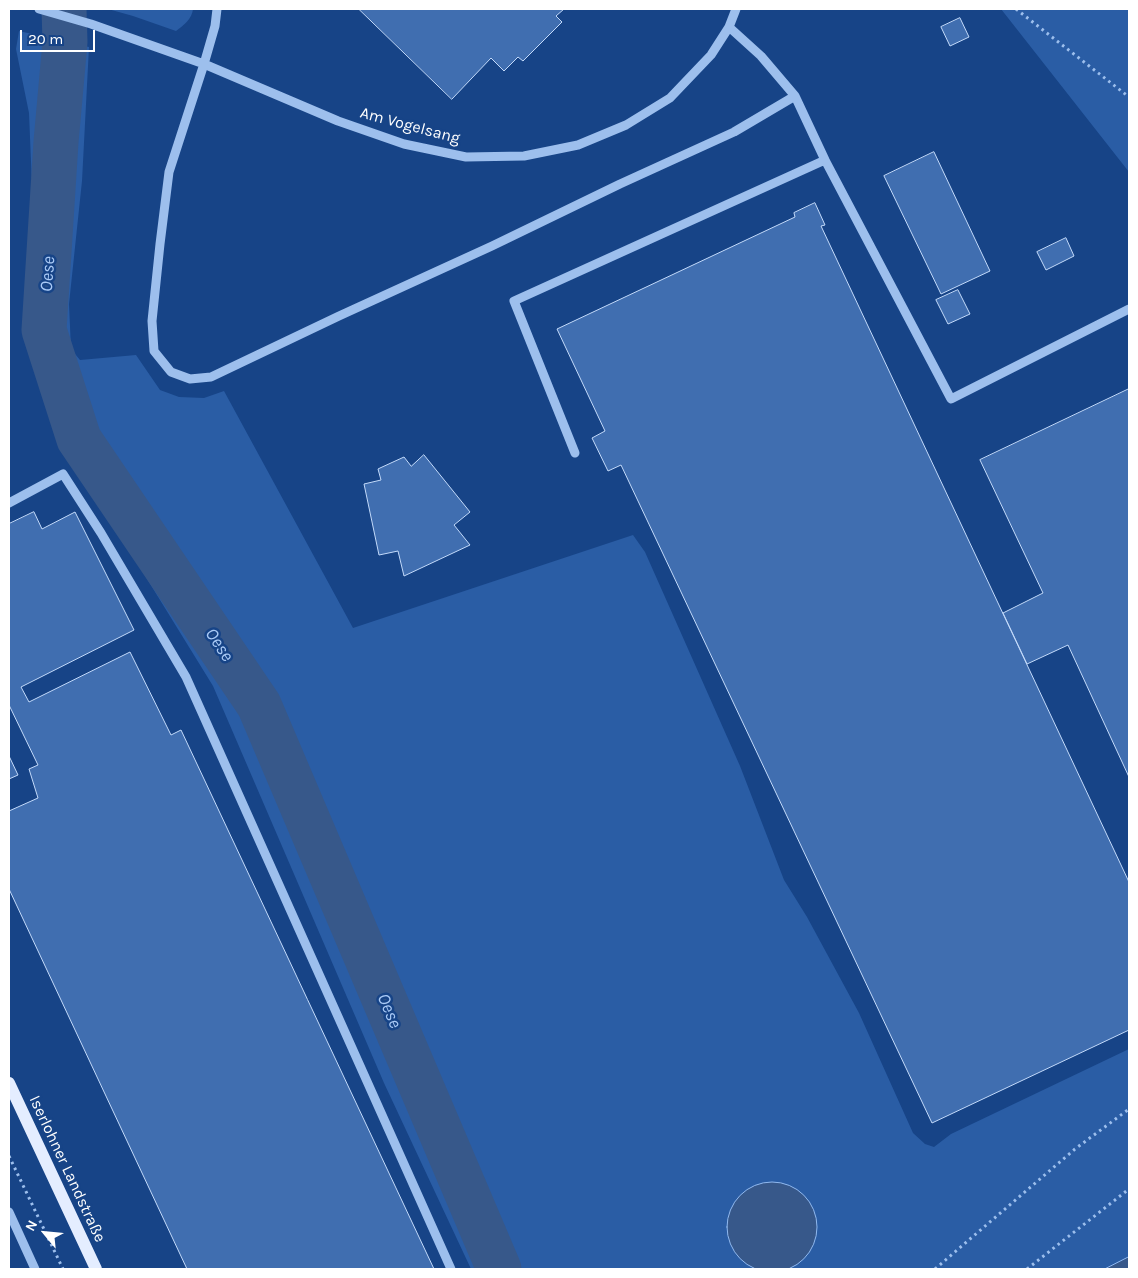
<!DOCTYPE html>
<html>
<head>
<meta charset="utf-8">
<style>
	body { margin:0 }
	#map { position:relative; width:1138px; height:1278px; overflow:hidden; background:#174487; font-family:Karla,sans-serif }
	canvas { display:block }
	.frame { position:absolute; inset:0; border:10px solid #fff; pointer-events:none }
	.north { position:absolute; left:20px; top:1208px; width:50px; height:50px; -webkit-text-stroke:4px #174487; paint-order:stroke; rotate:298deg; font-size:14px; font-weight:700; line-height:20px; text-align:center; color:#fff }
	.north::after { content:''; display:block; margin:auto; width:18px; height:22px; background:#fff; clip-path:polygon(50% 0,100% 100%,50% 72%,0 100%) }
	.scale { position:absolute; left:20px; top:30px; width:75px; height:22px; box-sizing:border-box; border:2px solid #fff; border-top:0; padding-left:6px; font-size:15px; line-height:18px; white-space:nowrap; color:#fff; -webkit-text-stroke:4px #174487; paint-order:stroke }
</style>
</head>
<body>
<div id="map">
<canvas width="1138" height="1278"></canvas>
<div class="frame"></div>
<div class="north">N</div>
<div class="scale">20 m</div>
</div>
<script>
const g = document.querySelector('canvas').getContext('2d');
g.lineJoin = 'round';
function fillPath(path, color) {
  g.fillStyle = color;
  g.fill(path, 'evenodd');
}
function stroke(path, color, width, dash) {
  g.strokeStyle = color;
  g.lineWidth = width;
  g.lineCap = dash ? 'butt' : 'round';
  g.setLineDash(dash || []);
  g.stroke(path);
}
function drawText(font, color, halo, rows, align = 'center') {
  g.font = font + ' Karla,sans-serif';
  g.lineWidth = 5;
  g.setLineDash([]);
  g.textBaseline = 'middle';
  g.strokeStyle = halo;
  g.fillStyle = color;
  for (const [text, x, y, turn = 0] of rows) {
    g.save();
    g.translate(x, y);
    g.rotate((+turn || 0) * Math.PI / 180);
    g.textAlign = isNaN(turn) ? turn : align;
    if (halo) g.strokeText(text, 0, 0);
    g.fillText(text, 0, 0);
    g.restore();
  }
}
const green = new Path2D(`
	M108 9H193C192 19 184 25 176 31L133 16Z
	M1001 9H1129V172Z
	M19 31 89 47 82 181 69 304 71 349 80 360 136 355 160 390 179 397 204 398 224 391 353 628 633 535 645 552 740 766 784 880 807 917 859 1013 913 1133 925 1144 934 1147 951 1134 1129 1049V1257L1105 1269H471L384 1083 213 686 67 449 46 402 31 352 30 288 34 235 29 113 16 49Z`);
const water = new Path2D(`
	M727 1227a45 45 0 1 1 90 0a45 45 0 1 1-90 0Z
	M1129 1257V1269H1105Z`);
const river = new Path2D(`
	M64 9 65 42 56 142 44 330 79 439 259 705 499 1269`);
const building = new Path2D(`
	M359 9H564L556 16 562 22 523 61 518 57 504 71 491 58 452 99Z
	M960 18 969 37 950 46 941 27Z
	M934 152 990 271 941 294 884 176Z
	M815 203 825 225 821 226 1129 882V1030L932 1123 621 465 608 471 592 438 605 431 557 329 795 217 794 213Z
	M1066 238 1074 256 1046 270 1037 252Z
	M958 290 970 314 948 324 936 300Z
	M1129 389V777L1068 645 1027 664 1003 613 1043 593 980 460Z
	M424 455 470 512 454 525 470 545 404 576 398 551 379 555 364 484 381 480 378 469 380 468 404 457 411 466Z
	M34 512 42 529 75 512 134 630 21 687 29 702 130 652 171 735 181 730 434 1269H187L9 889V811L38 798 29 769 38 765 9 705V524Z
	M9 756 18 775 9 779Z`);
const path = new Path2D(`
	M1016 9 1129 97
	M9 1156 63 1269
	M935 1269 1075 1149 1129 1109
	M1027 1269 1129 1189`);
const minor = new Path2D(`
	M39 9 91 24 204 64 338 121 404 144 466 157 524 156 578 145 626 125 670 98 711 55 729 27 736 9
	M217 9 215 26 204 64 169 172 160 244 152 321 154 351 171 372 190 379 211 377 339 316 492 246 620 184 734 132 795 96 761 56 729 27
	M825 160 951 399 1129 309
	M575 453 514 301 825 160 795 96
	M9 503 63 474 101 533 186 677 451 1269
	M9 1212 35 1269`);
const major = new Path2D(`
	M9 1083 96 1269`);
const streetNames = [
	["Am Vogelsang",410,126,15],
	["Iserlohner Landstraße",67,1169,65]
];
const waterNames = [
	["Oese",48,274,-86],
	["Oese",219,645,56],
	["Oese",389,1011,67]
];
fillPath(green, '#2a5da5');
fillPath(water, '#37588a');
stroke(water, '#90b9f0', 1);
stroke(river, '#37588a', 45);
fillPath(building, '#406eb0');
stroke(building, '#c3dafa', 1);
stroke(path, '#9dbfed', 3, [2.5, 4]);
stroke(minor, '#9dbfed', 9);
stroke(major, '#e4edff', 12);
drawText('16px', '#fff', '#174487', streetNames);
drawText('italic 18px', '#a9c9f5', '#174487', waterNames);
</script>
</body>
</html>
